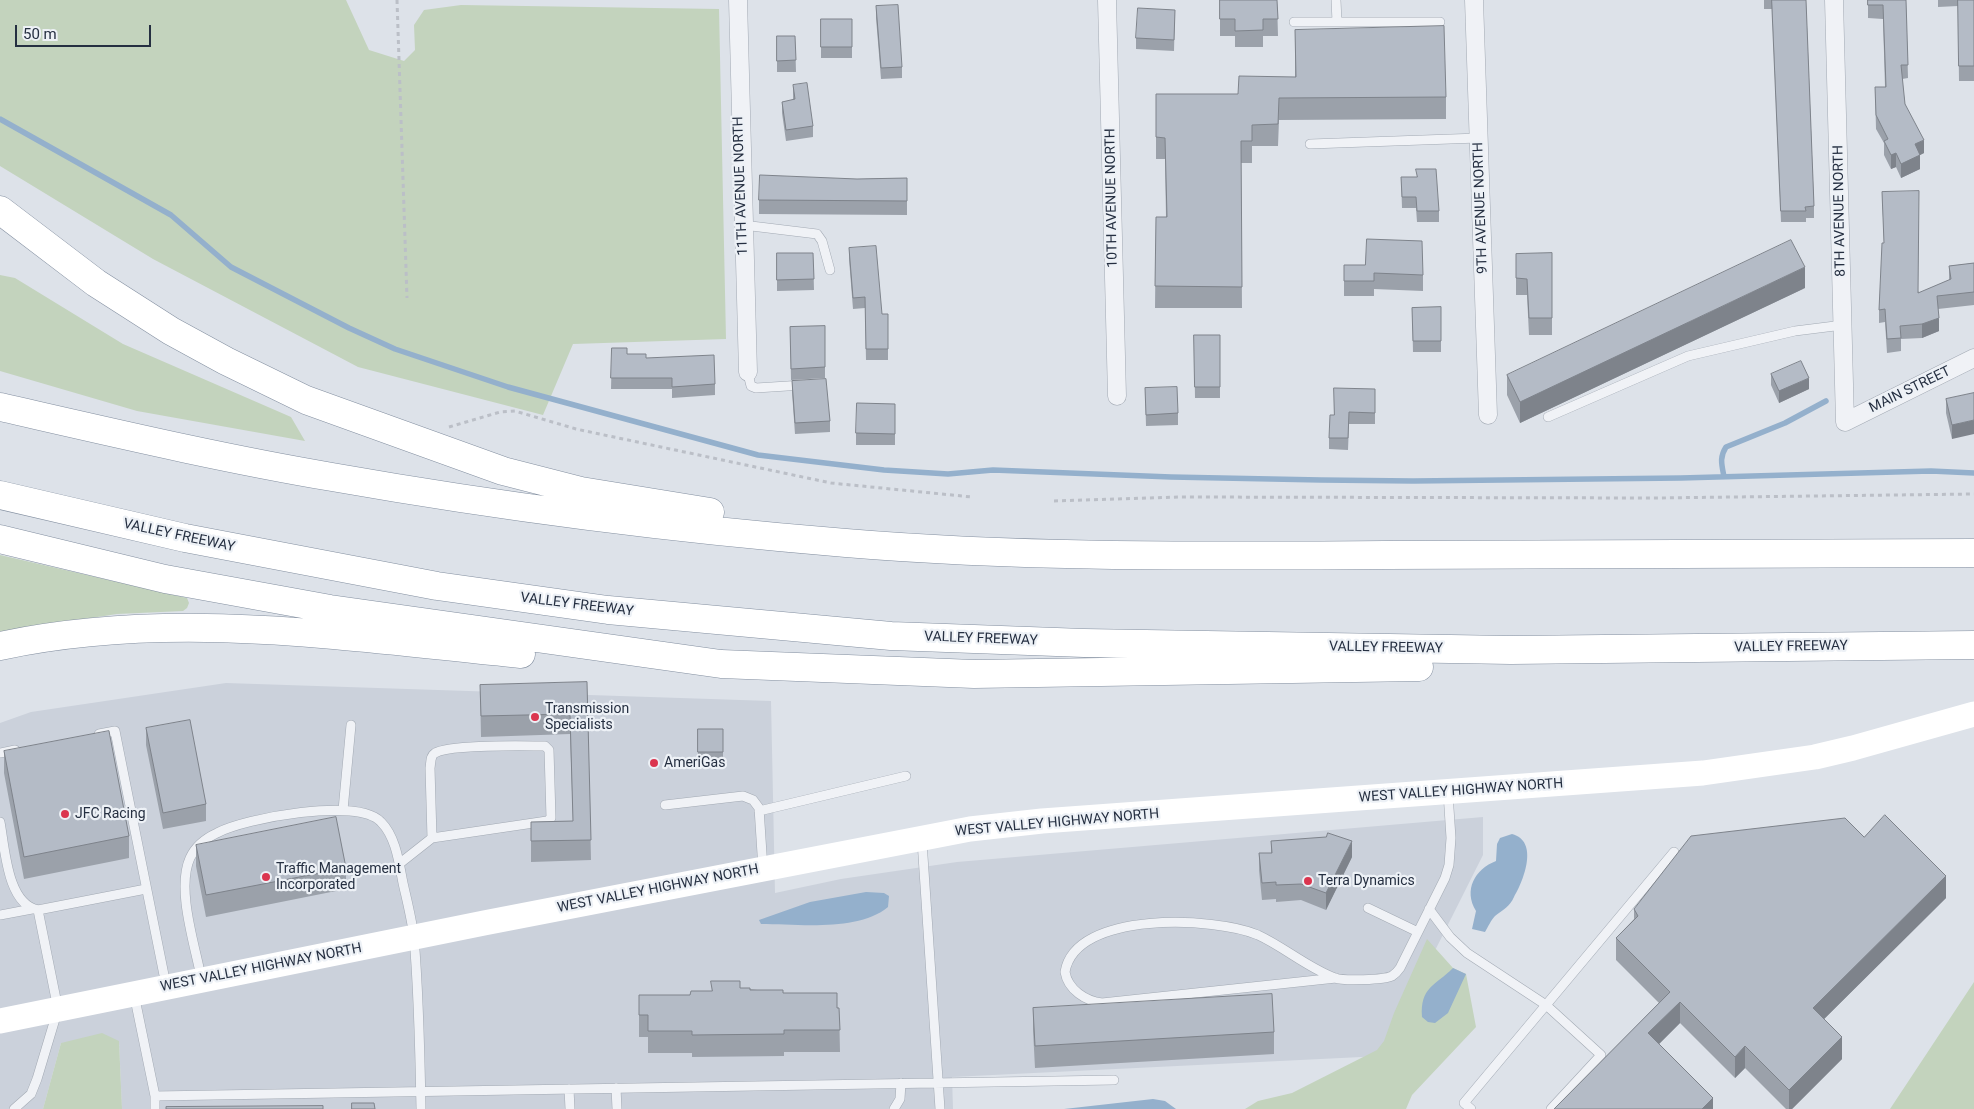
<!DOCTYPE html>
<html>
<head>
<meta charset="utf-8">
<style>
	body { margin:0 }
	#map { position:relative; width:1974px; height:1109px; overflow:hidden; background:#dde2e9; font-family:Roboto,sans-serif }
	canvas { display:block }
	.scale { position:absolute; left:15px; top:25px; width:136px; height:22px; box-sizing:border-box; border:2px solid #252f41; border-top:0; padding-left:6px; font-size:15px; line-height:18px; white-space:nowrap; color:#252f41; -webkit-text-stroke:4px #edf1f6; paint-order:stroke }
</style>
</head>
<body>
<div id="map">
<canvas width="1974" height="1109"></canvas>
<div class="scale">50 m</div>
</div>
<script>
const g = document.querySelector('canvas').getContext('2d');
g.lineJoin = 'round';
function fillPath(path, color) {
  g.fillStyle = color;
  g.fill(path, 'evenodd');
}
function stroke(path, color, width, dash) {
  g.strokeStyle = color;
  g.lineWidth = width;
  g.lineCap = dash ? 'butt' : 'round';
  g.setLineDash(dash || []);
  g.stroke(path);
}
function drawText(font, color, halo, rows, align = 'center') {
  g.font = font + ' Roboto,sans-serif';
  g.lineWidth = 4.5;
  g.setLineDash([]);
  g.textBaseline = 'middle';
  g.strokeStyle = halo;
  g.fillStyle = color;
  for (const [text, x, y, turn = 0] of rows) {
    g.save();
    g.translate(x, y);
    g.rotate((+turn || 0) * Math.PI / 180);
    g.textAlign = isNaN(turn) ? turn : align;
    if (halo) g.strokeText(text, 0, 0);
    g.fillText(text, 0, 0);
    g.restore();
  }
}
const built = new Path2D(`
	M226 683 771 701 775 893 841 879 957 862 1483 817V855L1382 1056 952 1077 953 1109H122L119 1041 61 1043 43 1109H0V723L31 712Z`);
const green = new Path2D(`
	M0 0H346L369 50 404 61 415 50 414 25 424 10 461 5 719 9 726 339 573 344 543 415 358 367 153 259 0 166Z
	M0 275 15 278 123 344 291 417 305 441 137 411 0 371Z
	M0 555 187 598 189 603 187 608 183 611 117 614 0 632Z
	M1427 939 1453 968 1466 974 1476 1027 1412 1095 1406 1109H1245L1258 1101 1292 1093 1377 1050 1384 1041 1394 1013Z
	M1974 982V1109H1890Z
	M102 1033 119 1041 122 1109H43L61 1043Z`);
const water = new Path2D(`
	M1512 834C1539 841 1524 880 1514 897 1510 906 1503 910 1495 916 1491 920 1488 927 1485 932L1472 929 1476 911C1463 890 1475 869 1496 861L1497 844 1500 838Z
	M866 892 884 893 889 896 888 907C858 932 798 924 761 924L759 920 810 902Z
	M1453 968 1466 974 1448 1013 1435 1023 1428 1022 1422 1017C1420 987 1435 986 1453 968Z
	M1153 1099 1165 1101 1176 1109H1064Z`);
const stream = new Path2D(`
	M0 119 171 215 231 267 349 328 395 349 508 387 758 455 884 470 948 474 993 470 1171 477 1321 480 1413 481 1681 478 1931 471 1974 473
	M1724 477C1722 465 1719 458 1726 447L1785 423 1826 401`);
const path = new Path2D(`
	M397 0 407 298
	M449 427 500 412 515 411 576 429 831 483 972 497
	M1054 501 1179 497 1656 498 1974 494`);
const lane = new Path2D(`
	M1294 22H1337L1336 0
	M1337 22H1440
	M1310 144 1479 138
	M743 225 817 234 822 241 830 270
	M747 370 751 386 756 388 803 385
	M1548 417 1688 356 1795 331 1843 325
	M99 734 115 731 166 985
	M0 753 15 750
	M665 805 743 796 753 800 759 808 763 869
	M343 810 351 725
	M759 811 906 776
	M0 822C5 848 7 904 38 910L146 889
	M922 841 940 1109
	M399 864 432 838 547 821 551 818 549 750 545 746C523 746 451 744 435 753 430 756 431 763 430 768L432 838
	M1368 908 1418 932
	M1429 909 1450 937 1467 953 1546 1005 1601 1055 1551 1109
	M0 915 32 909
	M201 977C195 945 176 889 190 858 195 847 206 838 217 833 245 818 358 797 381 822 396 837 399 863 403 883 407 901 412 920 414 938 419 995 420 1053 421 1109
	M1336 978 1102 1003C1086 1001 1068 990 1065 972 1075 910 1216 917 1258 935 1284 947 1308 968 1335 978 1343 981 1384 980 1392 976 1395 974 1398 971 1400 968L1445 878 1449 865 1451 838 1448 793
	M134 994 155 1096V1109
	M616 1088 617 1109
	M569 1089 570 1109
	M155 1096 1114 1080
	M14 1109 31 1094 37 1079 58 1009 38 910
	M894 1109 900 1099 901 1083
	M1471 1109 1464 1103 1674 852`);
const street = new Path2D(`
	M738 0 748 372
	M1107 0 1117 396
	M1474 0 1488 415
	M1834 0 1845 422 1974 358`);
const secondary = new Path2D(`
	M0 1021 484 923 970 829 1042 821 1703 773 1815 757 1853 748 1974 714`);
const highway = new Path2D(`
	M0 210 96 283 171 331 226 361 306 400 503 471 581 491 710 512
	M0 407C110 432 220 458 332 477 502 507 674 529 846 543 1025 558 1206 556 1385 555 1581 554 1778 554 1974 553
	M0 495 185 538 437 586 608 610 891 636 1084 643 1511 650 1974 645
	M0 539 165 579 330 609 721 664 974 674 1419 667
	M0 646C173 609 347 637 521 654`);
const wall = new Path2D(`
	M1220 0H1277L1278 36H1263V47H1235V36H1220Z
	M1764 0H1806L1814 206V218H1806V222H1781L1772 9H1764Z
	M1868 0H1906L1908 78 1902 79 1905 104 1924 153 1920 155V169L1901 178 1896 167 1891 169 1884 155V143L1876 129 1875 87H1885L1883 19 1868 18Z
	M1938 0H1974V81H1959L1958 6 1938 7Z
	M876 6 902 67V78L881 79 876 18Z
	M1175 10 1174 51 1136 49V38Z
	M821 19H852V58H821Z
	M1295 30 1446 97V119L1279 120 1278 146H1252V163H1241L1242 308H1155L1156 217H1166L1165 159H1156V94H1238L1295 77Z
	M777 36H795L796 72H777Z
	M793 85 813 126V137L786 141 782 113V102L793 100Z
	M1401 177 1439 211V222H1417L1416 208H1402Z
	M907 178V215L759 214V200L857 179Z
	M1882 192 1919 293 1949 280V266L1974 263V305L1938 309 1939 331 1922 338 1901 339V351L1887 353 1885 322 1879 323V310L1884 243Z
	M849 248 882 314H888V360H866L865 308 853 309 849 259Z
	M777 253H813L814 290 777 291Z
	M1552 253V335H1529L1527 295H1516V254Z
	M1344 265 1423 275V291L1374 289V296H1344Z
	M1805 288 1520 423 1507 395V375Z
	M1441 307V352H1413L1412 308Z
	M825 326V378L791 380 790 327Z
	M1194 335H1220V398H1195Z
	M612 348 627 354 646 358 715 384V395L672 398V389H611Z
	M1771 374 1809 389 1779 403 1771 385Z
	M792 381 830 421V432L795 434 792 392Z
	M1145 388 1178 413V425L1146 426Z
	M1375 389V424H1349L1348 450 1329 449V438L1334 415Z
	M1974 393 1952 439 1946 413V399Z
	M895 404V445H856V433Z
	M587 682 591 860 531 862V822L573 821 570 734 481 737 480 685Z
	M146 728 206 804V821L163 829 146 745Z
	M698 729H723V763L698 764Z
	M4 751 129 836V858L24 879 4 773Z
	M1864 837 1946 898 1824 1019 1842 1059 1792 1109H1786L1745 1068 1735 1078 1680 1023 1659 1044 1713 1109H1554L1659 1003 1616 960V938L1634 919V909Z
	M1271 841 1352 857 1326 910 1301 900 1276 902V899L1262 900 1259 870V853H1271Z
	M196 845 346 868V889L206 917 196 866Z
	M740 988 783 993 839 1008 840 1052H784V1056L692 1057V1053H648V1037H639V995H690L711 991Z
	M1033 1008 1274 1032V1054L1035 1068 1033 1030Z`);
const shadedWall = new Path2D(`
	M1924 140V153L1920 155V169L1901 178V164L1915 144Z
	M1896 153V167L1891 169V155Z
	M1805 267V288L1520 423V402Z
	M1939 318V331L1922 338V324Z
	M1809 378V389L1779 403V391Z
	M1974 420V434L1952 439V425Z
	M1352 841V857L1326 910V893Z
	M1946 876V898L1813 1030V1008Z
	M1680 1002V1023L1648 1055V1033Z
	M1842 1037V1059L1792 1109H1789V1090Z
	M1745 1046V1068L1735 1078V1057Z
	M1713 1098V1109H1702Z`);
const building = new Path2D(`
	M1220 0H1277L1278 19H1263V30L1235 31V19H1220Z
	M1772 0H1806L1814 206 1805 207 1806 211H1781Z
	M1868 0H1906L1908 65H1901L1905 104 1924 140 1915 144 1920 155 1901 164 1896 153 1891 155 1884 141 1888 139 1876 115 1875 87H1886L1883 5H1868Z
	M1958 0H1974V66H1959Z
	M898 5 902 67 881 68 876 6Z
	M1138 8 1175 10 1174 40 1136 38Z
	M821 19H852V47H821Z
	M1444 26 1446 97 1279 98 1278 124 1252 125V141H1241L1242 287 1155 286 1156 217H1167L1165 138 1156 137V94H1238L1239 76 1296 77 1295 30Z
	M777 36H795L796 60 777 61Z
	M807 83 813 126 786 130 782 102 795 99 793 85Z
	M1416 169H1436L1439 211H1417L1416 197H1402L1401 177H1417Z
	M760 175 857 179 907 178V201L759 200Z
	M1919 191 1918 293 1951 279 1949 266 1974 263V292L1937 296 1939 318 1922 324 1900 326 1901 338 1887 339 1885 309 1879 310 1882 243H1884L1882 192Z
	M1367 239 1422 241 1423 275 1374 273V281H1344V265H1365Z
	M1791 240 1805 267 1520 402 1507 375Z
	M876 246 882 314H888V349H866L865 297 853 298 849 248Z
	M777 253H813L814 279 777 280Z
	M1552 253V318H1529L1527 279 1516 278V254Z
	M1441 307V341H1413L1412 308Z
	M825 326V367L791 369 790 327Z
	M1194 335H1220V387H1195Z
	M612 348H627V354H646V358L714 355 715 384 672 387V378H611Z
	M1801 361 1809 378 1779 391 1771 374Z
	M826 379 830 421 795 423 792 381Z
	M1177 387 1178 413 1146 415 1145 388Z
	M1334 388 1375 389V413L1349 412 1348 438H1329L1330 415H1334Z
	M1974 393V420L1952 425 1946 399Z
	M857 403 895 404V434L856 433Z
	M587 682 591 840 531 841V822L573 821 570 714 481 716 480 685Z
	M190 720 206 804 163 813 146 728Z
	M698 729H723V752H698Z
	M109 731 129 836 24 857 4 751Z
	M1885 815 1946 876 1813 1008 1842 1037 1789 1090 1745 1046 1735 1057 1680 1002 1648 1033 1713 1098 1702 1109H1554L1670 992 1616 938 1638 916 1634 909 1691 836 1845 818 1864 837Z
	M336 817 346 868 206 895 196 845Z
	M1328 833 1352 841 1326 893 1301 884 1276 885V882L1262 883 1259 853H1272L1271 841 1326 837Z
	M711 981H740V988H750V990H783V993H837V1008H839L840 1030H784V1034L692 1035V1031H648V1015H639V995H690L691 991H712Z
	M1272 994 1274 1032 1035 1046 1033 1008Z
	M352 1103H374L375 1109H352Z
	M323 1106V1109H166V1107Z`);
const markers = [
	[535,717,5,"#db354f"],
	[654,763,5,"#db354f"],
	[65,814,5,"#db354f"],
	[266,877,5,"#db354f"],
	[1308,881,5,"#db354f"]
];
const streetNames = [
	["11TH AVENUE NORTH",741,186,-92],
	["10TH AVENUE NORTH",1112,198,-91],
	["9TH AVENUE NORTH",1481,208,-92],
	["8TH AVENUE NORTH",1840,211,-91],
	["MAIN STREET",1910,390,-26],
	["VALLEY FREEWAY",179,536,12],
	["VALLEY FREEWAY",577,605,7],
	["VALLEY FREEWAY",981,639,2],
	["VALLEY FREEWAY",1791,647,-1],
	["VALLEY FREEWAY",1386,648,1],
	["WEST VALLEY HIGHWAY NORTH",1461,791,-4],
	["WEST VALLEY HIGHWAY NORTH",1057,823,-5],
	["WEST VALLEY HIGHWAY NORTH",658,889,-11],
	["WEST VALLEY HIGHWAY NORTH",261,968,-11]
];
const poiNames = [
	["Transmission",545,709],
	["Specialists",545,725],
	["AmeriGas",664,763],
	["JFC Racing",75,814],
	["Traffic Management",276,869],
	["Incorporated",276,885],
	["Terra Dynamics",1318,881]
];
fillPath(built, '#cbd1db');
fillPath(green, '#c3d3bd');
fillPath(water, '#94b0cc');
stroke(stream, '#94b0cc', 5.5);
stroke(lane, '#a2a9b3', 10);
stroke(street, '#a2a9b3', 19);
stroke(highway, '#838fa0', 29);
stroke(path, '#bbbfc7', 3, [4, 4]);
stroke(lane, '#f0f2f6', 9);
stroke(street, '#f0f2f6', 18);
stroke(secondary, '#fff', 25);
stroke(highway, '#fff', 28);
fillPath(wall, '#9ba1aa');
fillPath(shadedWall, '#7e838b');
fillPath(building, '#b4bbc6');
stroke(building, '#7e838b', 1);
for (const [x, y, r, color] of markers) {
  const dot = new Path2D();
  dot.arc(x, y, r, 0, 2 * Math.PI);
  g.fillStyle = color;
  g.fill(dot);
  stroke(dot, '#edf1f6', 2);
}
drawText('14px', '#252f41', '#edf1f6', streetNames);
drawText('14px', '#252f41', '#edf1f6', poiNames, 'left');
</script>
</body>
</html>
